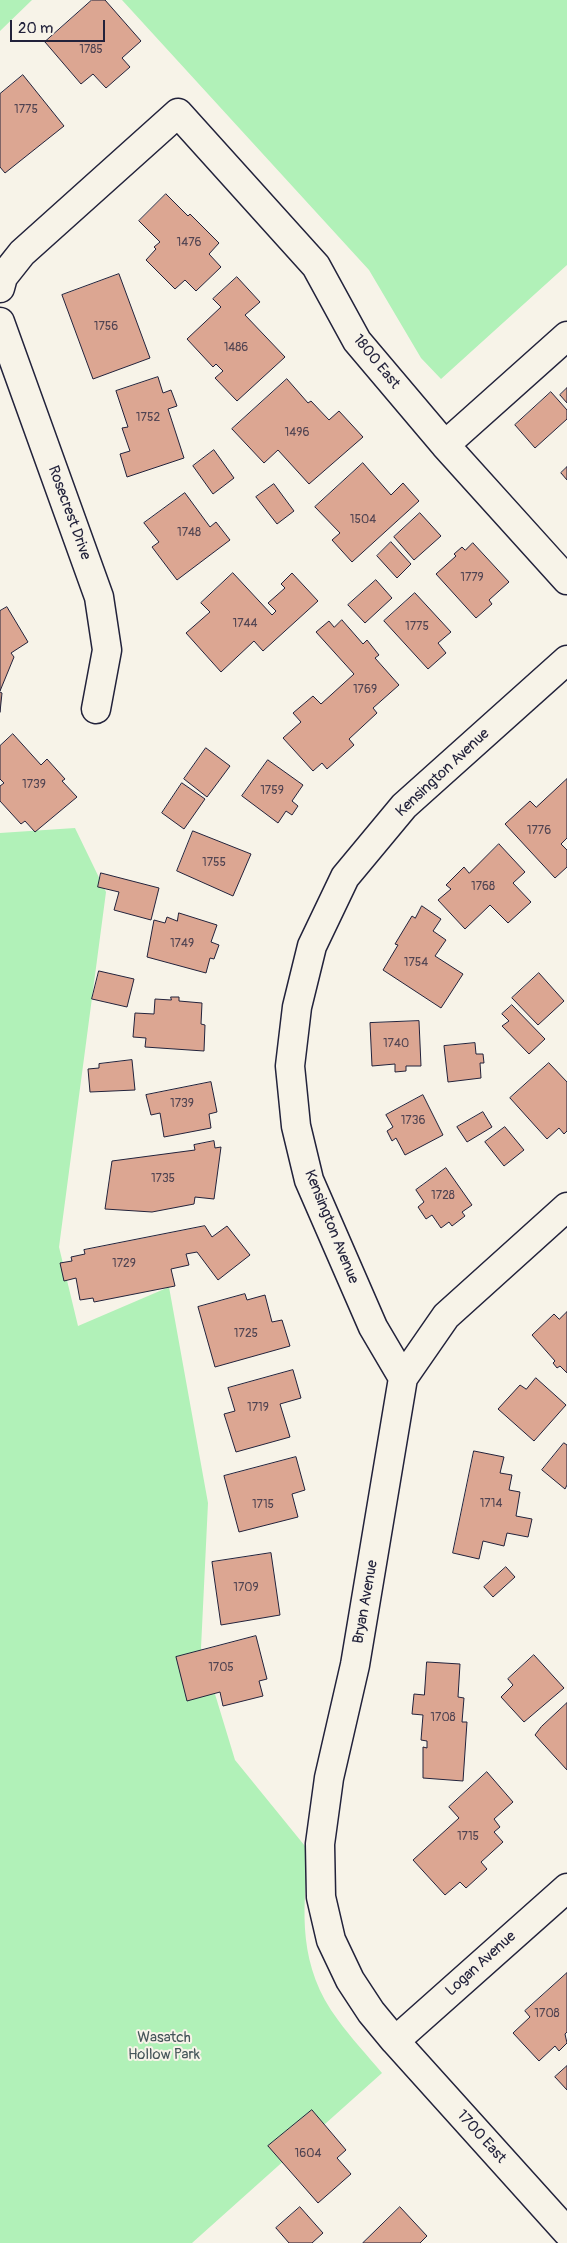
<!DOCTYPE html>
<html>
<head>
<meta charset="utf-8">
<style>
	body { margin:0 }
	#map { position:relative; width:567px; height:2243px; overflow:hidden; background:#f7f3e8; font-family:Pangolin,sans-serif }
	canvas { display:block }
	.scale { position:absolute; left:10px; top:20px; width:95px; height:22px; box-sizing:border-box; border:2px solid #22223b; border-top:0; padding-left:6px; font-size:15px; line-height:18px; white-space:nowrap; color:#22223b; -webkit-text-stroke:4px #f7f3e8; paint-order:stroke }
</style>
</head>
<body>
<div id="map">
<canvas width="567" height="2243"></canvas>
<div class="scale">20 m</div>
</div>
<script>
const g = document.querySelector('canvas').getContext('2d');
g.lineJoin = 'round';
function fillPath(path, color) {
  g.fillStyle = color;
  g.fill(path, 'evenodd');
}
function stroke(path, color, width, dash) {
  g.strokeStyle = color;
  g.lineWidth = width;
  g.lineCap = dash ? 'butt' : 'round';
  g.setLineDash(dash || []);
  g.stroke(path);
}
function drawText(font, color, halo, rows, align = 'center') {
  g.font = font + ' Pangolin,sans-serif';
  g.lineWidth = 4;
  g.setLineDash([]);
  g.textBaseline = 'middle';
  g.strokeStyle = halo;
  g.fillStyle = color;
  for (const [text, x, y, turn = 0] of rows) {
    g.save();
    g.translate(x, y);
    g.rotate((+turn || 0) * Math.PI / 180);
    g.textAlign = isNaN(turn) ? turn : align;
    if (halo) g.strokeText(text, 0, 0);
    g.fillText(text, 0, 0);
    g.restore();
  }
}
const green = new Path2D(`
	M0 0H32L0 31Z
	M122 0H567V265L441 379 421 358 369 270Z
	M75 828 106 892 59 1247 78 1326 169 1287 208 1503 201 1648 235 1760 309 1851C302 1912 298 1967 338 2020 351 2038 367 2055 382 2073L192 2243H0V833Z`);
const building = new Path2D(`
	M92 0H105L141 41 122 58 130 67 106 88 93 74 81 84 45 42Z
	M23 75 64 126 5 173 0 167V94Z
	M166 194 188 216 190 214 219 243 209 254 221 267 196 291 185 280 175 289 146 260 156 249 154 247 160 242 139 221Z
	M119 274 150 358 93 379 62 295Z
	M237 277 260 302 245 315 285 357 237 401 215 378 223 371 216 364 213 367 187 339 221 307 213 299Z
	M158 377 163 393 171 390 177 406 168 409 184 458 127 477 120 454 130 451 122 428 128 427 116 391Z
	M287 379 308 403 311 401 329 420 339 411 363 437 309 484 278 450 264 463 232 429Z
	M567 388V403L560 395Z
	M551 392 567 410V419L535 448 515 425Z
	M214 450 234 478 213 494 193 466Z
	M363 463 391 495 403 483 419 501 352 562 332 540 340 533 315 507Z
	M567 467V480L561 473Z
	M274 484 294 511 277 524 256 497Z
	M185 493 210 527 216 522 230 540 177 580 152 547 159 542 144 523Z
	M420 513 441 536 414 560 394 537Z
	M391 542 411 564 397 578 377 556Z
	M473 543 509 582 489 600 492 604 476 618 436 574 456 556 454 554 462 547 465 550Z
	M233 573 272 615 276 611 268 603 285 588 281 584 292 573 318 601 263 651 254 641 221 672 186 633 210 612 201 603Z
	M376 580 392 598 365 623 348 605Z
	M415 593 451 632 438 643 446 653 428 669 384 621Z
	M7 607 28 642 11 653 14 657 0 691V611Z
	M342 620 363 644 367 640 379 655 375 658 399 685 373 708 377 713 349 739 354 745 327 769 322 763 313 771 283 738 301 722 293 713 313 696 321 704 354 674 316 632 329 621 334 627Z
	M0 692 2 693 0 712Z
	M13 734 41 765 47 759 65 779 62 781 77 797 35 832 25 821 21 824 0 801V786L4 783 0 779V746Z
	M206 748 230 766 207 797 184 779Z
	M268 760 303 785 292 801 298 806 292 815 286 811 278 823 242 796Z
	M567 779V838L561 844 567 850V867L555 878 505 824 530 801 536 807Z
	M182 783 205 799 184 829 162 813Z
	M193 831 251 854 233 896 177 871Z
	M499 844 525 872 513 883 531 902 508 923 490 905 465 929 438 900 451 889 446 885 464 867 469 873Z
	M101 873 159 888 151 920 114 910 119 892 98 887Z
	M422 906 441 919 433 931 446 940 435 956 463 974 441 1008 383 970 398 945 395 944 412 916 415 918Z
	M179 913 217 925 211 942 219 945 214 959 210 958 206 973 147 957 154 920 165 923 167 917 177 921Z
	M99 971 134 979 127 1007 92 999Z
	M539 973 564 1001 538 1025 512 998Z
	M171 997H179V1001L202 1003 201 1024 205 1025 204 1051 145 1047 146 1038 133 1037 135 1013 154 1014 155 999 171 1000Z
	M512 1005 545 1039 529 1054 502 1026 509 1021 502 1014Z
	M419 1021 421 1066H406V1071L395 1072V1064L372 1066 370 1023Z
	M475 1043 476 1054H483L484 1063H480L481 1078 448 1082 444 1046Z
	M132 1060 135 1090 90 1092 88 1069 99 1068V1064Z
	M549 1063 567 1082V1131L564 1134 559 1128 547 1139 510 1098Z
	M211 1082 217 1112 209 1114 211 1128 164 1137 160 1113 151 1115 146 1095Z
	M423 1095 443 1135 405 1155 396 1138 392 1141 387 1131 393 1127 386 1115Z
	M483 1112 492 1127 467 1142 457 1127Z
	M505 1127 524 1150 504 1166 485 1142Z
	M214 1141 215 1148 221 1147 214 1199 195 1197 194 1204 152 1212 105 1209 112 1161 195 1150 194 1145Z
	M446 1168 472 1205 462 1212 465 1216 452 1226 449 1222 441 1228 432 1215 426 1219 418 1207 424 1202 416 1190Z
	M205 1226 212 1237 227 1226 250 1255 218 1280 197 1252 186 1254 189 1265 171 1269 175 1286 94 1302 93 1298 80 1300 76 1278 64 1281 60 1263 72 1261 71 1257 85 1254 84 1250Z
	M245 1294 247 1300 265 1295 272 1322 282 1320 290 1346 215 1367 198 1307Z
	M567 1312V1373L560 1366 557 1368 553 1363 555 1361 532 1335 554 1314 559 1319Z
	M293 1370 301 1398 280 1404 290 1437 236 1452 224 1414 235 1411 228 1388Z
	M536 1378 566 1405 534 1441 498 1409 520 1385 526 1389Z
	M564 1443 567 1445V1485L565 1489 542 1470Z
	M474 1451 504 1457 500 1473 512 1475 509 1490 520 1492 516 1516 532 1519 528 1537 507 1533 504 1546 483 1541 479 1559 453 1553Z
	M296 1457 305 1490 292 1494 298 1517 239 1532 224 1476Z
	M271 1553 280 1615 221 1625 212 1562Z
	M506 1567 515 1577 493 1597 484 1587Z
	M256 1636 267 1679 259 1681 263 1696 223 1706 220 1692 187 1701 176 1657Z
	M534 1655 564 1688 524 1722 501 1697 513 1685 508 1679Z
	M427 1662 460 1664 458 1697 464 1698 462 1722H467L463 1781 423 1778V1747L427 1748V1741L421 1740 423 1715 412 1714 414 1694 424 1695Z
	M567 1703V1770L535 1735 541 1727Z
	M487 1772 513 1802 494 1819 500 1827 494 1832 503 1842 481 1862 487 1869 466 1888 460 1882 445 1895 413 1860 459 1818 449 1807Z
	M567 1973V2032L565 2034 567 2043 559 2051 555 2046 539 2061 513 2033 530 2017 525 2011Z
	M567 2066V2090L555 2077Z
	M312 2110 346 2150 337 2158 351 2174 318 2203 268 2146Z
	M300 2207 323 2233 312 2243H289L276 2228Z
	M400 2207 427 2236 420 2243H363Z`);
const minor = new Path2D(`
	M0 288 3 277 22 253 178 113 316 266 357 341 445 445 567 580
	M0 322 99 597 107 650 96 709
	M445 445 567 336
	M567 1207 446 1316 403 1378 355 1665 329 1778 320 1844 321 1897 331 1940 350 1980 371 2012 395 2041 567 2232
	M403 1378 373 1327 309 1180 296 1126 290 1066 297 1007 312 946 345 877 404 806 567 660
	M395 2041 567 1888`);
const numberNames = [
	["1785",91,50],
	["1775",26,110],
	["1476",189,243],
	["1756",106,327],
	["1486",236,348],
	["1752",148,418],
	["1496",297,433],
	["1504",363,520],
	["1748",189,533],
	["1779",472,578],
	["1744",245,624],
	["1775",417,627],
	["1769",365,690],
	["1739",34,785],
	["1759",272,791],
	["1776",539,831],
	["1755",214,863],
	["1768",483,887],
	["1749",182,944],
	["1754",416,963],
	["1740",396,1044],
	["1739",182,1104],
	["1736",413,1121],
	["1735",163,1179],
	["1728",443,1196],
	["1729",124,1264],
	["1725",246,1334],
	["1719",258,1408],
	["1714",491,1504],
	["1715",263,1505],
	["1709",246,1588],
	["1705",221,1668],
	["1708",443,1718],
	["1715",468,1837],
	["1708",547,2014],
	["1604",308,2154]
];
const streetNames = [
	["1800 East",376,362,51],
	["Rosecrest Drive",69,513,70],
	["Kensington Avenue",443,773,-43],
	["Kensington Avenue",331,1227,68],
	["Bryan Avenue",366,1602,-80],
	["Logan Avenue",481,1964,-42],
	["1700 East",481,2137,48]
];
const parkNames = [
	["Wasatch",164,2038],
	["Hollow Park",164,2055]
];
fillPath(green, '#b1f1b8');
fillPath(building, '#dca692');
stroke(building, '#22223b', 1);
stroke(minor, '#22223b', 31);
stroke(minor, '#f7f3e8', 28);
drawText('12px', '#504351', null, numberNames);
drawText('15px', '#22223b', '#f7f3e8', streetNames);
drawText('15px', '#46565a', '#f7f3e8', parkNames);
</script>
</body>
</html>
